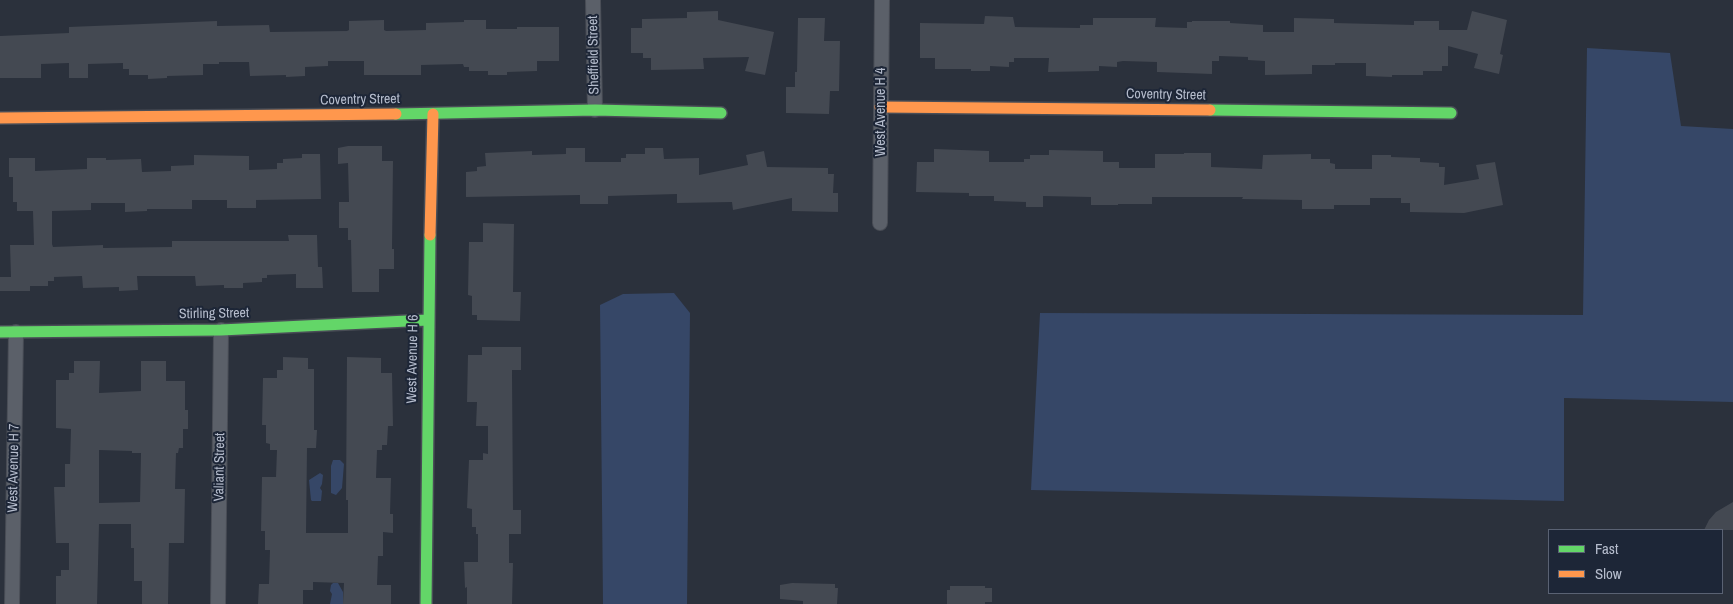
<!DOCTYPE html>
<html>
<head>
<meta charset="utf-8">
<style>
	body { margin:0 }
	#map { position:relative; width:1733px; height:604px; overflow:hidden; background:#2b313c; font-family:"Archivo Narrow",sans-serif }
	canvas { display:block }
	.legend { position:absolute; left:1548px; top:529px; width:175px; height:65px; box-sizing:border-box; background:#1d2637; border:1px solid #5a6273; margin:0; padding:6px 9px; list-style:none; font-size:15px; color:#b5bccc }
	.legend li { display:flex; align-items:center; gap:10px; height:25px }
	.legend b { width:25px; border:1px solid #5a6273 }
</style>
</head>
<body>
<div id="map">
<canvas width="1733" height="604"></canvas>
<ul class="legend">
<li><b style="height:6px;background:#63d668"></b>Fast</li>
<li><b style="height:6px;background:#ff974d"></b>Slow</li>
</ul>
</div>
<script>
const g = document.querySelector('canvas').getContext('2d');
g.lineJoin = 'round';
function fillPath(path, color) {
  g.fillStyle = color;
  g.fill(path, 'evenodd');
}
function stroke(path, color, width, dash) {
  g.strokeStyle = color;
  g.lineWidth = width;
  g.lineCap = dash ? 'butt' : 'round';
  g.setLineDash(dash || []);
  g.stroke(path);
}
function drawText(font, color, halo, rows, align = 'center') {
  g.font = font + ' "Archivo Narrow",sans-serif';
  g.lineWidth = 4;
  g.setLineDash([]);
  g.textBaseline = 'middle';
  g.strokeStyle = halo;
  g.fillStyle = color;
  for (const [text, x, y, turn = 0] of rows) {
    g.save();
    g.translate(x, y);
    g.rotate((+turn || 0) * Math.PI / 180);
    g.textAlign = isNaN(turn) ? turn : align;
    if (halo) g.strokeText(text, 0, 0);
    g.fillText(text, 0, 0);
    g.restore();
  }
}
const water = new Path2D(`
	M1587 48 1670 53 1681 126 1733 129V402L1564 398V501L1031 490 1040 313 1583 315Z
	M674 293 690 313 687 604H603L600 305 623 294Z
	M333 460H340L344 464 342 488 336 495 331 493V466Z
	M320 473 323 475 322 484 320 488 322 491 321 501H312L311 500 309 480Z
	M333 583H338L343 592V604H330L332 594 330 591 331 585Z`);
const building = new Path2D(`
	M718 11V20L774 32 765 75 745 71 749 57 703 58 704 69 651 70V58H643V53H631V28H642V19L687 18V12Z
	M1472 11 1507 20 1500 54 1503 55 1499 74 1474 68 1478 54 1448 46V66H1442V71H1423V75H1392V77L1366 76V63H1335V65H1312V74L1265 75V61L1248 60V57L1219 56V61H1212V74L1157 72V62L1123 61 1117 62V67L1099 66V71L1048 72 1049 58H1014V62H1009V67L990 66V71H971V69H935V58H920V23L984 24 985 16 1013 17 1015 27 1080 28V25H1093V18H1156L1155 27 1187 28V22H1192V21H1230V23L1263 25V32H1294V18L1334 19V23L1414 25V21H1439V30H1467Z
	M798 18H825L824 41H840L839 91H830L829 114 786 113V87H795V72H797Z
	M384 20V30L386 31 426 30V23L464 22V20H486V29H517V27H559V61H537V71L507 72V75H488V71H469V67H464L463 64 421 65V75H364V61H328V66L305 67V76L286 77V75L250 76 249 62H219V64H203V75L167 76V78L148 79V75H129V69H123V63L88 64V78H69V63L41 64V78H0V36L69 33V27L217 21V26L269 25 270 32 347 31 349 30V21Z
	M348 146H382V161H393L392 249H394V269H379V292H352L351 240H348V228H339V202H349L348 163 338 164V148Z
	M566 148H585V162H621V158H626V154H645V148H663L664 159 699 158V175L748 165 746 155 764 151 767 167 828 168V174H834L833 193H838V212L792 211V198L733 210 732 202 677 203V194L608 196V204H580V195L466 197V172L477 171V167L486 166 485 153 532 151V155L566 154Z
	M934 149 989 151V162H1024V159H1030V155H1049V150L1103 151V162H1119V168H1155V154H1184V153H1211V167L1262 169 1263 155 1311 154V159H1330V163L1335 164V169H1372V155H1391V157L1420 158V162L1439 163V167H1445L1444 185 1479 179 1476 165 1495 162 1503 205 1464 213 1410 212V203H1401V198H1370V205H1334V209H1302V200L1242 199 1243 197H1152V204H1118V205H1091V197L1043 196V207H1026V202L994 201V196H969V193L916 192 917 162H934Z
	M302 154H320L321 199 256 200V208H227V200H192V209H147V211L125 212V203H91V210L52 211V244L53 247 103 245V248L172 247V241H289L288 235H317L318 267H322L323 288H296V274L267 275V278H262V282L243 283V288H224V285L196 286 195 276H137L138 290 119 291V287L83 288 82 276 54 277V281H48V286H30V291H0V277H11L10 245H34L33 211H17V202H13V177H9V158H35V171L87 169V158H106V160L141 159 142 172 171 171V166L194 165V155L249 156V170L277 169V163H283V159L302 158Z
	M483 223 514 224 513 292H521L520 321 477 320V315H472V296L468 295 469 242H483Z
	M482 347H521V370H512V374L513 510H521V534H509V563H513L512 604H467V587L465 588 464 562H478V534H476V527H472V509L467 508 469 460H483V453L488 454V426H476L477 402H467L468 355H482Z
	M283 357 308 358V369H314V430H317L316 448H307L306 533H348V500H346L347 357 381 358V373H392L393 426H388L387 445H382V450H377L376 478H391L390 514H393V533L383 532V556H378L377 585H391V604H343L344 583 313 582V590H303V604H258L259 584H269L270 550H265V531H261L262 477H276L277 450H270V444L266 443V425H262L263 378H277V370H283Z
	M74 361H100L99 393 141 391V361H166V381H185V410H188V429H183V448H179L178 453H176L175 489H185L184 543H169L168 604H142V581H134V548H131V524H99L97 604H56V576H61V570H69V543H56L54 487H65V464H70L71 429 56 428V380H69V373H74ZM99 450 132 451V453H141L140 502 99 503Z
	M1733 502V530H1704L1709 520 1716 512Z
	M792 583 835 584V588H838L837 604H803V601L780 599V585Z
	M950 586H985V588H992V602H985V604H947V590H950Z`);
const street = new Path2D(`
	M593 0 595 110
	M880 223 882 0
	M12 604 16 332
	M218 604 221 330`);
const fast = new Path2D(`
	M1210 110 1451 113
	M396 114 595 110 721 113
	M0 332 221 330 428 320
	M426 604 430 235`);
const slow = new Path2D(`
	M880 107 1210 110
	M0 118 396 114
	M430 235 433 114`);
const streetNames = [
	["Sheffield Street",594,55,-91],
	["Coventry Street",1166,95,1],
	["Coventry Street",360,100,-1],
	["West Avenue H 4",881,112,-90],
	["Stirling Street",214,314,-1],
	["West Avenue H 6",413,359,-89],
	["Valiant Street",220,467,-89],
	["West Avenue H 7",14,468,-89]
];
fillPath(water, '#364767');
fillPath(building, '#444952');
stroke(street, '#494d56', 16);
stroke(fast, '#494d56', 14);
stroke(slow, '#494d56', 14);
stroke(street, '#5b6069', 14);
stroke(fast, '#63d668', 11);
stroke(slow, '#ff974d', 11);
drawText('14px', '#b5bccc', '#1d2637', streetNames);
</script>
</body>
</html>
